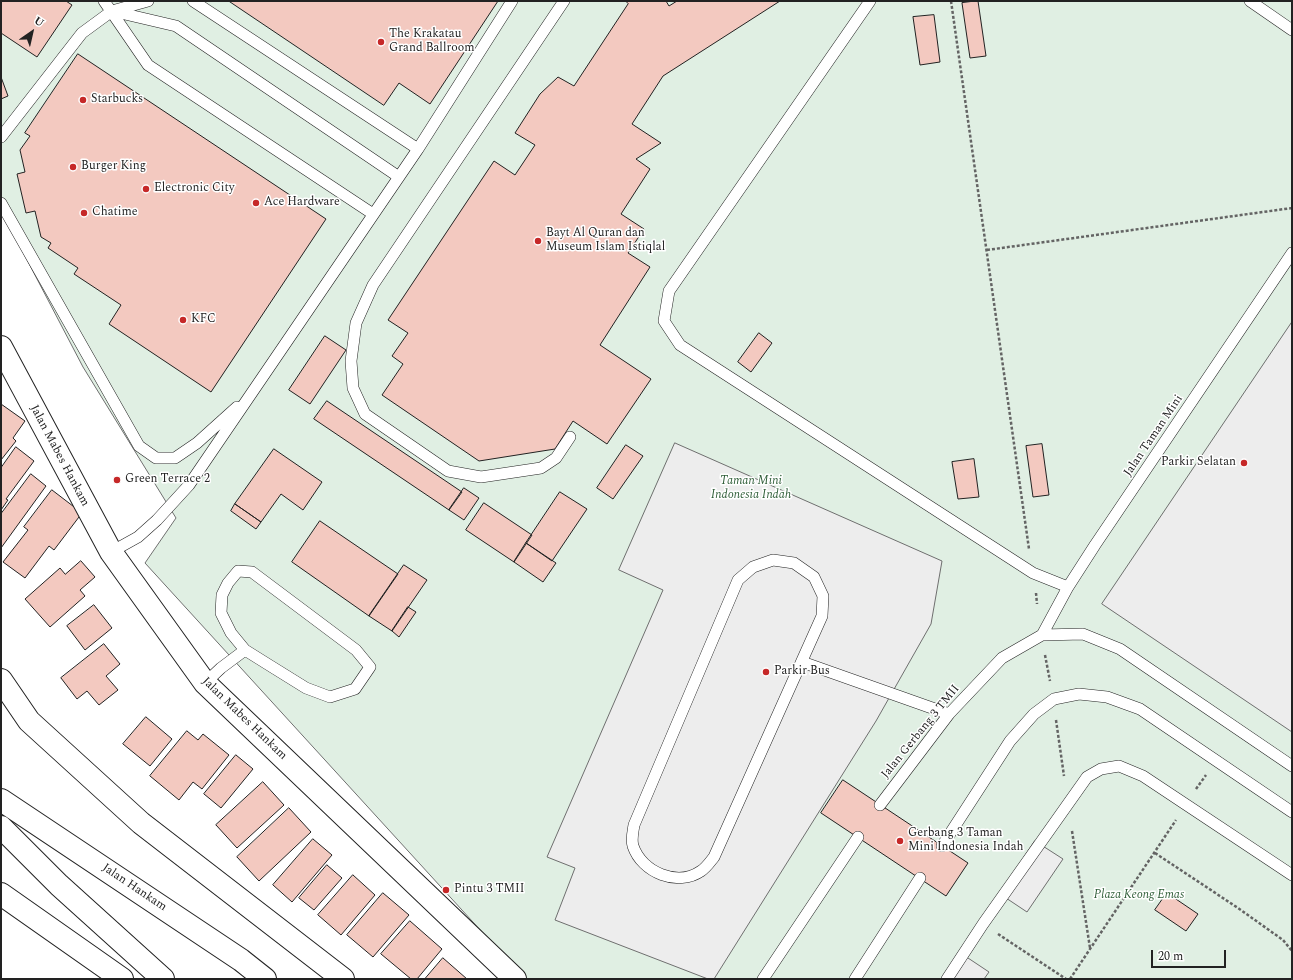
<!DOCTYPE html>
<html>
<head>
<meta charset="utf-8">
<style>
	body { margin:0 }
	#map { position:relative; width:1293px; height:980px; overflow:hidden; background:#fff; font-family:Spectral,serif }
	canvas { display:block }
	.frame { position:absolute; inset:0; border:2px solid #222; pointer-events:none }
	.north { position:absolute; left:12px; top:12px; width:40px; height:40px; -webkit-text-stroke:3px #fff; paint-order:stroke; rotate:34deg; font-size:11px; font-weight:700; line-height:16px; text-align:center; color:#222 }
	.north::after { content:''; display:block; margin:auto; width:14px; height:18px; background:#222; clip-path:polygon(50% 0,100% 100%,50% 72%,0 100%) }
	.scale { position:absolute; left:1151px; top:950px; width:75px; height:18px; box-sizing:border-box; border:2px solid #222; border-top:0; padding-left:5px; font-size:12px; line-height:14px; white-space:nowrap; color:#222; -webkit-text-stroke:3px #fff; paint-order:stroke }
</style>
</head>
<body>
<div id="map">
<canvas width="1293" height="980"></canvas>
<div class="frame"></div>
<div class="north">U</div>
<div class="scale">20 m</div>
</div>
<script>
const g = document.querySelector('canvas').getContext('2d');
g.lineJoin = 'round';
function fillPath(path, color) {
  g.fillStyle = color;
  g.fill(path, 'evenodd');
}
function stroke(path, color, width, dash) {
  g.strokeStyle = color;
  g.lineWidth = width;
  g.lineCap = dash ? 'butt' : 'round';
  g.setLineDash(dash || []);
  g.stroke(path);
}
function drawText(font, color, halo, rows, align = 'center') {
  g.font = font + ' Spectral,serif';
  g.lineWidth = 3;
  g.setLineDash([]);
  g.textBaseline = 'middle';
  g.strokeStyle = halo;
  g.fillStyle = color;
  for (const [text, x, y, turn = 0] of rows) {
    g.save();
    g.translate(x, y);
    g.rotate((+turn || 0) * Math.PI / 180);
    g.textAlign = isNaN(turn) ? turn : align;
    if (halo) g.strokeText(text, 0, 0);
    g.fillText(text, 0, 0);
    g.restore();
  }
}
const green = new Path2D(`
	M1 1H1292V979H525L145 563 176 518 83 367 1 210Z`);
const parking = new Path2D(`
	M1292 322V732L1102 604Z
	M675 443 942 561 931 624 876 721 714 979H708L555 920 575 868 547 857 663 590 619 570Z
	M1035 841 1063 859 1027 912 1000 894Z
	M962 954 989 972 984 979H945Z`);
const building = new Path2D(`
	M1 1H66L72 5 37 57 1 33Z
	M229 1H498L430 104 399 83 384 105Z
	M626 1H666L669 6 677 1H780L663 76 632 124 661 143 636 159 650 169 621 214 644 229 628 253 650 267 600 345 651 379 607 444 573 421 555 449 479 461 382 395 403 364 392 356 408 333 388 320 494 161 515 175 535 145 515 133 540 94 558 77 574 86 628 4Z
	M978 1 986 56 970 58 962 3Z
	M934 15 940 62 920 65 913 17Z
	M78 54 326 219 211 392 109 324 121 305 74 274 78 268 48 248 51 243 41 237 35 211 26 213 17 174 25 172 20 150 30 136 25 133Z
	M1 77 8 96 1 99Z
	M759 333 772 343 751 372 738 362Z
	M325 336 346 350 310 404 289 390Z
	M327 401 462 492 449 510 314 419Z
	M1 404 25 421 13 438 16 441 1 460Z
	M1042 444 1049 495 1033 497 1026 446Z
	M626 445 643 456 613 499 597 488Z
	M16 447 34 461 6 499 8 500 1 510V468Z
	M274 449 322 482 303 510 281 494 261 522 235 504Z
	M974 459 979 497 958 499 952 462Z
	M31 474 46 486 1 548V514Z
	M464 488 479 498 464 520 449 510Z
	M52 490 82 513 54 550 49 546 25 578 3 562 28 530 24 527Z
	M560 492 587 509 552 561 526 543Z
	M484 503 532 535 514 562 466 530Z
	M235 504 261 522 256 529 231 511Z
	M320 521 398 574 369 616 292 562Z
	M526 543 556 563 543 582 514 562Z
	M81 561 95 577 80 590 85 596 50 627 25 599 60 568 65 574Z
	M404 565 427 580 392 631 369 616Z
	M94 605 112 628 85 650 67 626Z
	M408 607 416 612 399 637 392 631Z
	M104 644 120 664 106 676 118 690 99 705 87 691 77 699 61 678Z
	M146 717 172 739 150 766 123 744Z
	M187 731 198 740 203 734 229 755 202 789 193 782 179 800 150 776Z
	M236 755 253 769 221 808 204 794Z
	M843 780 968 863 946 896 821 813Z
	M263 782 284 805 237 848 216 825Z
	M289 808 311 832 259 881 237 857Z
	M313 839 332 855 292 902 273 885Z
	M327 865 342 878 314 910 299 898Z
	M353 875 375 895 341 935 318 915Z
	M383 893 409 915 373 957 347 935Z
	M1167 893 1198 914 1186 931 1155 910Z
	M410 921 442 949 417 979H411L381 954Z
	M443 958 467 979H425Z`);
const path = new Path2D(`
	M951 1 1029 549
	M987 250 1292 208
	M1036 593 1037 604
	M1045 655 1050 681
	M1056 720 1064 776
	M1196 789 1206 775
	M1072 831 1090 948
	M1155 853 1238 908 1283 940 1292 951
	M998 934 1066 979
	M1070 979 1176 820`);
const service = new Path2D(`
	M104 1 148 65 373 214
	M193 1 418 149
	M564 1 373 285 356 323 351 361 353 388 365 414 448 471 481 477 541 468 556 458 570 437
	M870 1 669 291 664 321 680 345 1033 573 1068 587
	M1250 1 1292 30
	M112 11 176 26 399 177
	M1 137 82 33 112 11 148 1
	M1 203 139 446 156 458H175L197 443 237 407
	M111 552 138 537 157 520 189 485 418 149 512 1
	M773 560 794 563 814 577 823 596 822 616 714 857C710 862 706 868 701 871 678 887 642 873 633 846 631 840 633 831 634 825L738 580 753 567Z
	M238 571 252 572 356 650 370 667 355 689 330 697 306 688 269 665 245 650 231 633 221 613 222 595 228 583Z
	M1042 635 1068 587 1095 545 1292 253
	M802 662 949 714
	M205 683 221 668 245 650
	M880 805 949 714 1002 658 1042 635 1083 634 1120 649 1292 766
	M942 846 1010 741 1034 714 1054 699 1079 694 1107 697 1140 709 1292 812
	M763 979 858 837
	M855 979 920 878
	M947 979 983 924 1087 777 1101 769 1119 766 1143 776 1292 875`);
const primary = new Path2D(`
	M1 347 111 552 205 683 515 979
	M1 680 29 721 141 823 343 979
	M1 800 241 960 265 979`);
const motorway = new Path2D(`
	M1 827 59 885 163 979
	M1 894 122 979`);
const markers = [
	[381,42,4,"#c62828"],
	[83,100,4,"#c62828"],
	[73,167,4,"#c62828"],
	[146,189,4,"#c62828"],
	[256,203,4,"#c62828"],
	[84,213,4,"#c62828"],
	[538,241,4,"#c62828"],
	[183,320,4,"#c62828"],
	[1244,463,4,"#c62828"],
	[117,480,4,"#c62828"],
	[766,672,4,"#c62828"],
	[900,841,4,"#c62828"],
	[446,890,4,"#c62828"]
];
const poiNames = [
	["The Krakatau",389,35],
	["Grand Ballroom",389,49],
	["Starbucks",91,100],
	["Burger King",81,167],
	["Electronic City",154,189],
	["Ace Hardware",264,203],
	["Chatime",92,213],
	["Bayt Al Quran dan",546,234],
	["Museum Islam Istiqlal",546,248],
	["KFC",191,320],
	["Parkir Selatan",1236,463,"right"],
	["Green Terrace 2",125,480],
	["Parkir Bus",774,672],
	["Gerbang 3 Taman",908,834],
	["Mini Indonesia Indah",908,848],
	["Pintu 3 TMII",454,890]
];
const streetNames = [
	["Jalan Taman Mini",1154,436,-56],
	["Jalan Mabes Hankam",59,456,62],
	["Jalan Mabes Hankam",244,719,44],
	["Jalan Gerbang 3 TMII",921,732,-51],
	["Jalan Hankam",134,888,34]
];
const parkNames = [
	["Taman Mini",751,482],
	["Indonesia Indah",751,496],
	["Plaza Keong Emas",1139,896]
];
fillPath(green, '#e0efe3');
stroke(green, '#6f6f6f', 1);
fillPath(parking, '#ededed');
stroke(parking, '#6f6f6f', 1);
fillPath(building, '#f3c9c0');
stroke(building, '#222', 1);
stroke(service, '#222', 12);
stroke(primary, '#222', 24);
stroke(motorway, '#222', 24);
stroke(path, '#646464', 2.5, [3, 2]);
stroke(service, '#fff', 11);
stroke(primary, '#fff', 22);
stroke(motorway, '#fff', 22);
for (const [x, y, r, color] of markers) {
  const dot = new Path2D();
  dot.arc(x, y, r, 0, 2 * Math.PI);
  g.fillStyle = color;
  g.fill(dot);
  stroke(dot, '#fff', 1.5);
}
drawText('12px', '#222', '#fff', poiNames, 'left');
drawText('12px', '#222', '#fff', streetNames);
drawText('italic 12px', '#2f5e38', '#fff', parkNames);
</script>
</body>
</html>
